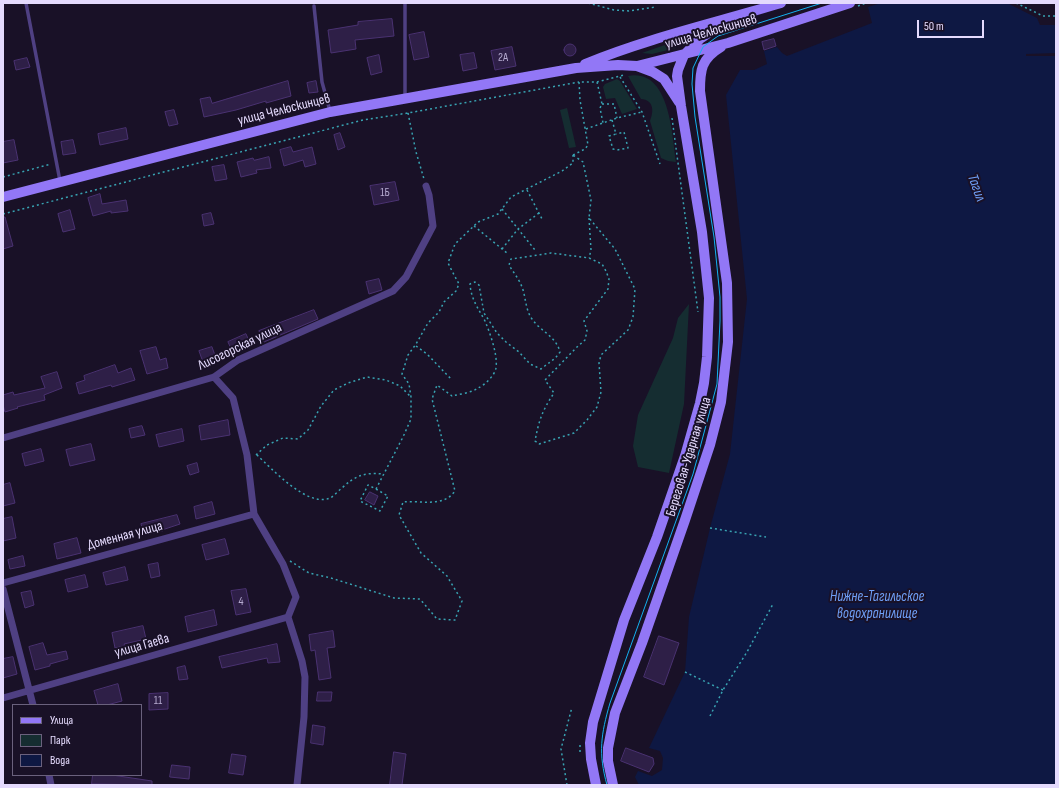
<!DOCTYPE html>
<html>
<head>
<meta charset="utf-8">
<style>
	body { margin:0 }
	#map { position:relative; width:1059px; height:788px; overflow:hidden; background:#191127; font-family:"Sofia Sans Condensed",sans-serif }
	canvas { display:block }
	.frame { position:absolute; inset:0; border:4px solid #e4dafd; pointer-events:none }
	.legend { position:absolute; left:12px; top:704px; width:130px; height:72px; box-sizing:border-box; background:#191127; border:1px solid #6a617d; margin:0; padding:5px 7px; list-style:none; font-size:12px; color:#e4dafd }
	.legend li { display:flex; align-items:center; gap:8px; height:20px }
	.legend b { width:20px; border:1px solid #6a617d }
	.scale { position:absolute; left:917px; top:20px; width:67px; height:18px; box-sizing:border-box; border:2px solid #e4dafd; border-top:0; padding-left:5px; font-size:12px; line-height:14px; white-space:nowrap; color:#e4dafd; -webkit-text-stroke:3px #191127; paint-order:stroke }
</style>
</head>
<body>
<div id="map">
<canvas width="1059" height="788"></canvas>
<div class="frame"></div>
<ul class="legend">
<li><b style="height:5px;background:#9277f6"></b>Улица</li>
<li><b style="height:11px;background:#152d31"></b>Парк</li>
<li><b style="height:11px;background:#0e1843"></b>Вода</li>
</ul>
<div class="scale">50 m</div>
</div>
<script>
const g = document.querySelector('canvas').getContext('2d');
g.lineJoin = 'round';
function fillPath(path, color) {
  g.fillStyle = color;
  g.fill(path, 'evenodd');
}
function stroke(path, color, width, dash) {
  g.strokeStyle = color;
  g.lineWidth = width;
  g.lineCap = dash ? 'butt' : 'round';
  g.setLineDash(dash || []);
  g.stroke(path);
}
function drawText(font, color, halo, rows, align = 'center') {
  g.font = font + ' "Sofia Sans Condensed",sans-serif';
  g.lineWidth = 4;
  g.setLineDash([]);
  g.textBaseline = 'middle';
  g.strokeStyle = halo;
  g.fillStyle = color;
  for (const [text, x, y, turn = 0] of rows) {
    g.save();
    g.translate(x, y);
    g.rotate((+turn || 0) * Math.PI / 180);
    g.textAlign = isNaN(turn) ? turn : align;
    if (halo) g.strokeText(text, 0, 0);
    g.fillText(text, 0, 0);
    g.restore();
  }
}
const green = new Path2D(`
	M679 40 676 48 652 54 642 53Z
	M628 76C670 68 672 135 676 162L668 161 661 158 650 121C654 111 654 100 641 99Z
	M617 79 620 81 637 109 622 114 615 98 606 99 603 87 605 84Z
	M567 108 576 147 569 148 560 110Z
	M689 304 684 404 669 473 638 467 633 446 638 415 673 338 678 318Z`);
const water = new Path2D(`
	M881 3H1007L1037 18 1040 25H1056V785H639L635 777 638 771 652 776 662 770 663 758 660 751 649 748 685 672 689 617 710 528 730 454 747 299 726 95 740 70H754L767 64 764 51 777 47 782 53 787 56 872 23 868 7Z`);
const pier = new Path2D(`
	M1056 53V56H1026V54Z`);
const building = new Path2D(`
	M392 19 394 36 355 40 356 49 331 53 328 30 358 25V22Z
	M424 32 429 57 414 60 409 35Z
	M774 39 776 46 764 50 762 42Z
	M564 50a6 6 0 1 1 12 0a6 6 0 1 1-12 0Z
	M512 47 516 66 495 70 491 51Z
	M474 53 477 68 463 71 460 55Z
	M379 55 382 72 371 75 367 58Z
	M27 58 30 67 16 70 14 61Z
	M288 81 291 96 266 103V101L236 110 204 117 200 99 210 97 212 103Z
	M316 81 318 92 309 93 307 83Z
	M174 110 178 124 169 126 165 112Z
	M126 128 128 139 100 145 98 134Z
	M340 133 345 147 338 150 334 135Z
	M14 140 18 160 3 163V142Z
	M73 140 76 153 63 155 61 142Z
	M291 147 293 152 312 147 316 164 305 167 303 160 284 166 280 150Z
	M269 157 271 168 256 170 257 173 241 177 237 162 253 158 254 160Z
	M224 165 227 179 215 181 212 167Z
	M395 182 399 200 374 205 370 186Z
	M100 194 102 204 126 200 128 211 111 213V211L93 216 88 198Z
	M70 210 75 229 63 232 58 214Z
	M211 213 214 224 204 226 202 215Z
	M3 217H5L13 246 3 249Z
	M379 279 382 290 369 294 366 282Z
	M314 310 318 319 264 342 259 331Z
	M246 334 251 345 233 353 228 342Z
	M156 347 160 360 166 358 168 368 147 374 140 351Z
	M212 347 216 358 203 362 199 351Z
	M115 365 118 373 131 368 135 380 112 387 111 385 79 394 76 383 85 380 84 376Z
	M57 372 62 388 44 395 45 400 17 407 18 408 5 412 3 405V395L13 392 14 395 45 388 41 377Z
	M228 420 230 435 201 440 199 426Z
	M142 426 145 435 131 438 129 429Z
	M182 429 184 441 159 447 156 435Z
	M91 444 95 460 70 466 66 450Z
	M41 449 44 461 25 466 22 454Z
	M197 463 199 472 190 475 187 466Z
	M10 483 15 503 3 506V485Z
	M370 492 378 496 374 505 365 500Z
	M212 502 215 514 196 519 194 507Z
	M177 515 180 524 162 530 163 531 144 535 141 524Z
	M12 517 16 538 3 541V519Z
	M77 538 81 553 57 559 54 544Z
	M225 539 229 554 206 560 202 545Z
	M23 556 25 566 10 569 8 560Z
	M158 563 160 576 151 578 148 565Z
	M125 567 128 580 106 585 103 573Z
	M85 575 88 587 68 592 65 580Z
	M246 589 251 612 236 615 231 591Z
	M31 591 34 605 25 608 21 593Z
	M214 610 217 625 188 632 185 617Z
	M143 626 146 639 124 644 125 646 115 648 112 633Z
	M333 631 335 647 327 648 331 678 319 680 315 650 311 651 309 635Z
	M659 636 679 643 664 685 644 677Z
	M43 643 47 655 66 651 68 659 50 664V666L35 670 29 647Z
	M277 644 280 662 268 663 267 658 222 668 219 657Z
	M13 657 17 674 3 678V659Z
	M185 666 188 679 179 680 177 668Z
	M118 684 122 701 107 705H98L94 691Z
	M318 692H332L331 701H317Z
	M168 693V709L149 710V694Z
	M313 725 325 727 323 745 311 743Z
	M626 748 653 758 654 764 649 772 621 761Z
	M394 752 406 754 402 785H390Z
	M232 754 246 756 243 775 229 773Z
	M172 765 190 767 189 779 170 777Z
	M93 775H112L152 781V785L92 784Z`);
const path = new Path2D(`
	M588 3 614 10 629 11 656 7
	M1016 3 1043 16H1056
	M858 6 866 3
	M620 77 642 112 660 164
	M597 82 602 104 600 108 603 123
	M602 104H614L617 118
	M408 113 416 152 424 179
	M672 118 698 312
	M612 120 616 134 609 136 613 149 617 150 628 148 624 132 616 134
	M586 129 617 118 642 112
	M573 155 585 149 588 145 580 100 579 82H597L624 75
	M3 177 51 164
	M527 190 542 219
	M502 209 535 250
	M3 214 363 120 408 113 579 82
	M589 218 591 250 589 258
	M474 226 507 253
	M502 249 518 229 539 213
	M416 346 427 354 452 380
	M256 455 267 445 283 438 298 439 308 430 321 406 334 390 348 383 367 377 386 380 400 386 411 397
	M257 455C272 469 308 508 330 498 334 496 338 491 342 488 355 476 364 472 383 474
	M376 489 388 496 380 511 360 501 368 485 376 489 403 437 411 419V397L409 384 402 374 408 355 416 344 428 323 439 312 444 302 456 291 459 284 452 271 448 263 455 244 478 222 498 214 511 197 562 171 573 163V155
	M710 528 766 537
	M290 561 309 573 331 578 394 598 420 599 437 619 455 620 462 601 447 576 421 553 399 515 403 502C420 500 443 508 455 491L432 399 437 385 452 396C460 394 471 393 478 388 485 385 495 375 496 368 498 355 490 333 485 321 478 308 471 299 470 284L475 282 479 285 484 313 497 333 506 342 519 352 530 364 541 369C548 363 555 360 560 352 556 336 540 331 532 319 525 309 526 297 522 287 519 279 513 272 509 265L511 259 551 253 589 258 602 264 606 271 609 279 608 289 584 321 587 331 585 340 577 347 545 380 554 393C542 411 539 420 535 441L539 444 574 433 587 420 597 407 601 392 599 363 601 355 628 330 633 317 635 289 615 249 589 218 591 200 583 162 573 155
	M685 672 723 690
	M710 716 723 690 747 652 773 604
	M580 745V753
	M567 785 561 749 572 707`);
const service = new Path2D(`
	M26 3 60 181
	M405 3V97
	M314 6 322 82 330 111`);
const minor = new Path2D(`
	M214 377 233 398 247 455 254 514 283 564 296 597 288 617 302 661 305 677 304 717 297 785
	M3 438 214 377 238 360 393 291 406 277 433 226 429 195 426 186
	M3 583 254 514
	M3 589 33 705
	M3 698 288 617
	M49 775 51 785`);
const secondary = new Path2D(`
	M585 64C648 38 715 23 781 3
	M637 66 653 72 664 79 679 102
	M3 197 330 112 576 68 618 65 637 66 645 64 728 43 850 3
	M596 785 591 759 590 743 593 722 624 620 657 537 685 456 700 403 704 383 707 357 709 298 702 232 681 106 677 76 678 70 684 55 700 39 729 19
	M613 785 608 761V748L615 713 642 643 685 520 710 445 721 402 728 342 727 283 700 91C700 70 701 59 721 47`);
const tram = new Path2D(`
	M607 785C598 753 601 734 610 703L693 474 717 384 720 321V297L714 237 695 117 692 84 693 68 703 47 718 36 822 3`);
const numberNames = [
	["2А",503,58],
	["1Б",385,193],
	["4",241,602],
	["11",158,701]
];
const streetNames = [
	["улица Челюскинцев",711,32,-16],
	["улица Челюскинцев",284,110,-14],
	["Лисогорская улица",240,347,-26],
	["Береговая-Ударная улица",689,457,-73],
	["Доменная улица",125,536,-15],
	["улица Гаева",142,646,-16]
];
const waterNames = [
	["Тагил",976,188,70],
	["Нижне-Тагильское",877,597],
	["водохранилище",877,614]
];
fillPath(green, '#152d31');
fillPath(water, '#0e1843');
fillPath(pier, '#191127');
fillPath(building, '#2e1f47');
stroke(building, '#4a3271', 1);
stroke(path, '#38a3b2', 1.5, [2, 3]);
stroke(service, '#4f4083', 3.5);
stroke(minor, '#4f4083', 7);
stroke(secondary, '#9277f6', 10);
stroke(tram, '#13b1f0', 1);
drawText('12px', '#b6abd0', null, numberNames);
drawText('14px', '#e4dafd', '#191127', streetNames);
drawText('italic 15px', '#6f9ff6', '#191127', waterNames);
</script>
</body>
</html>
